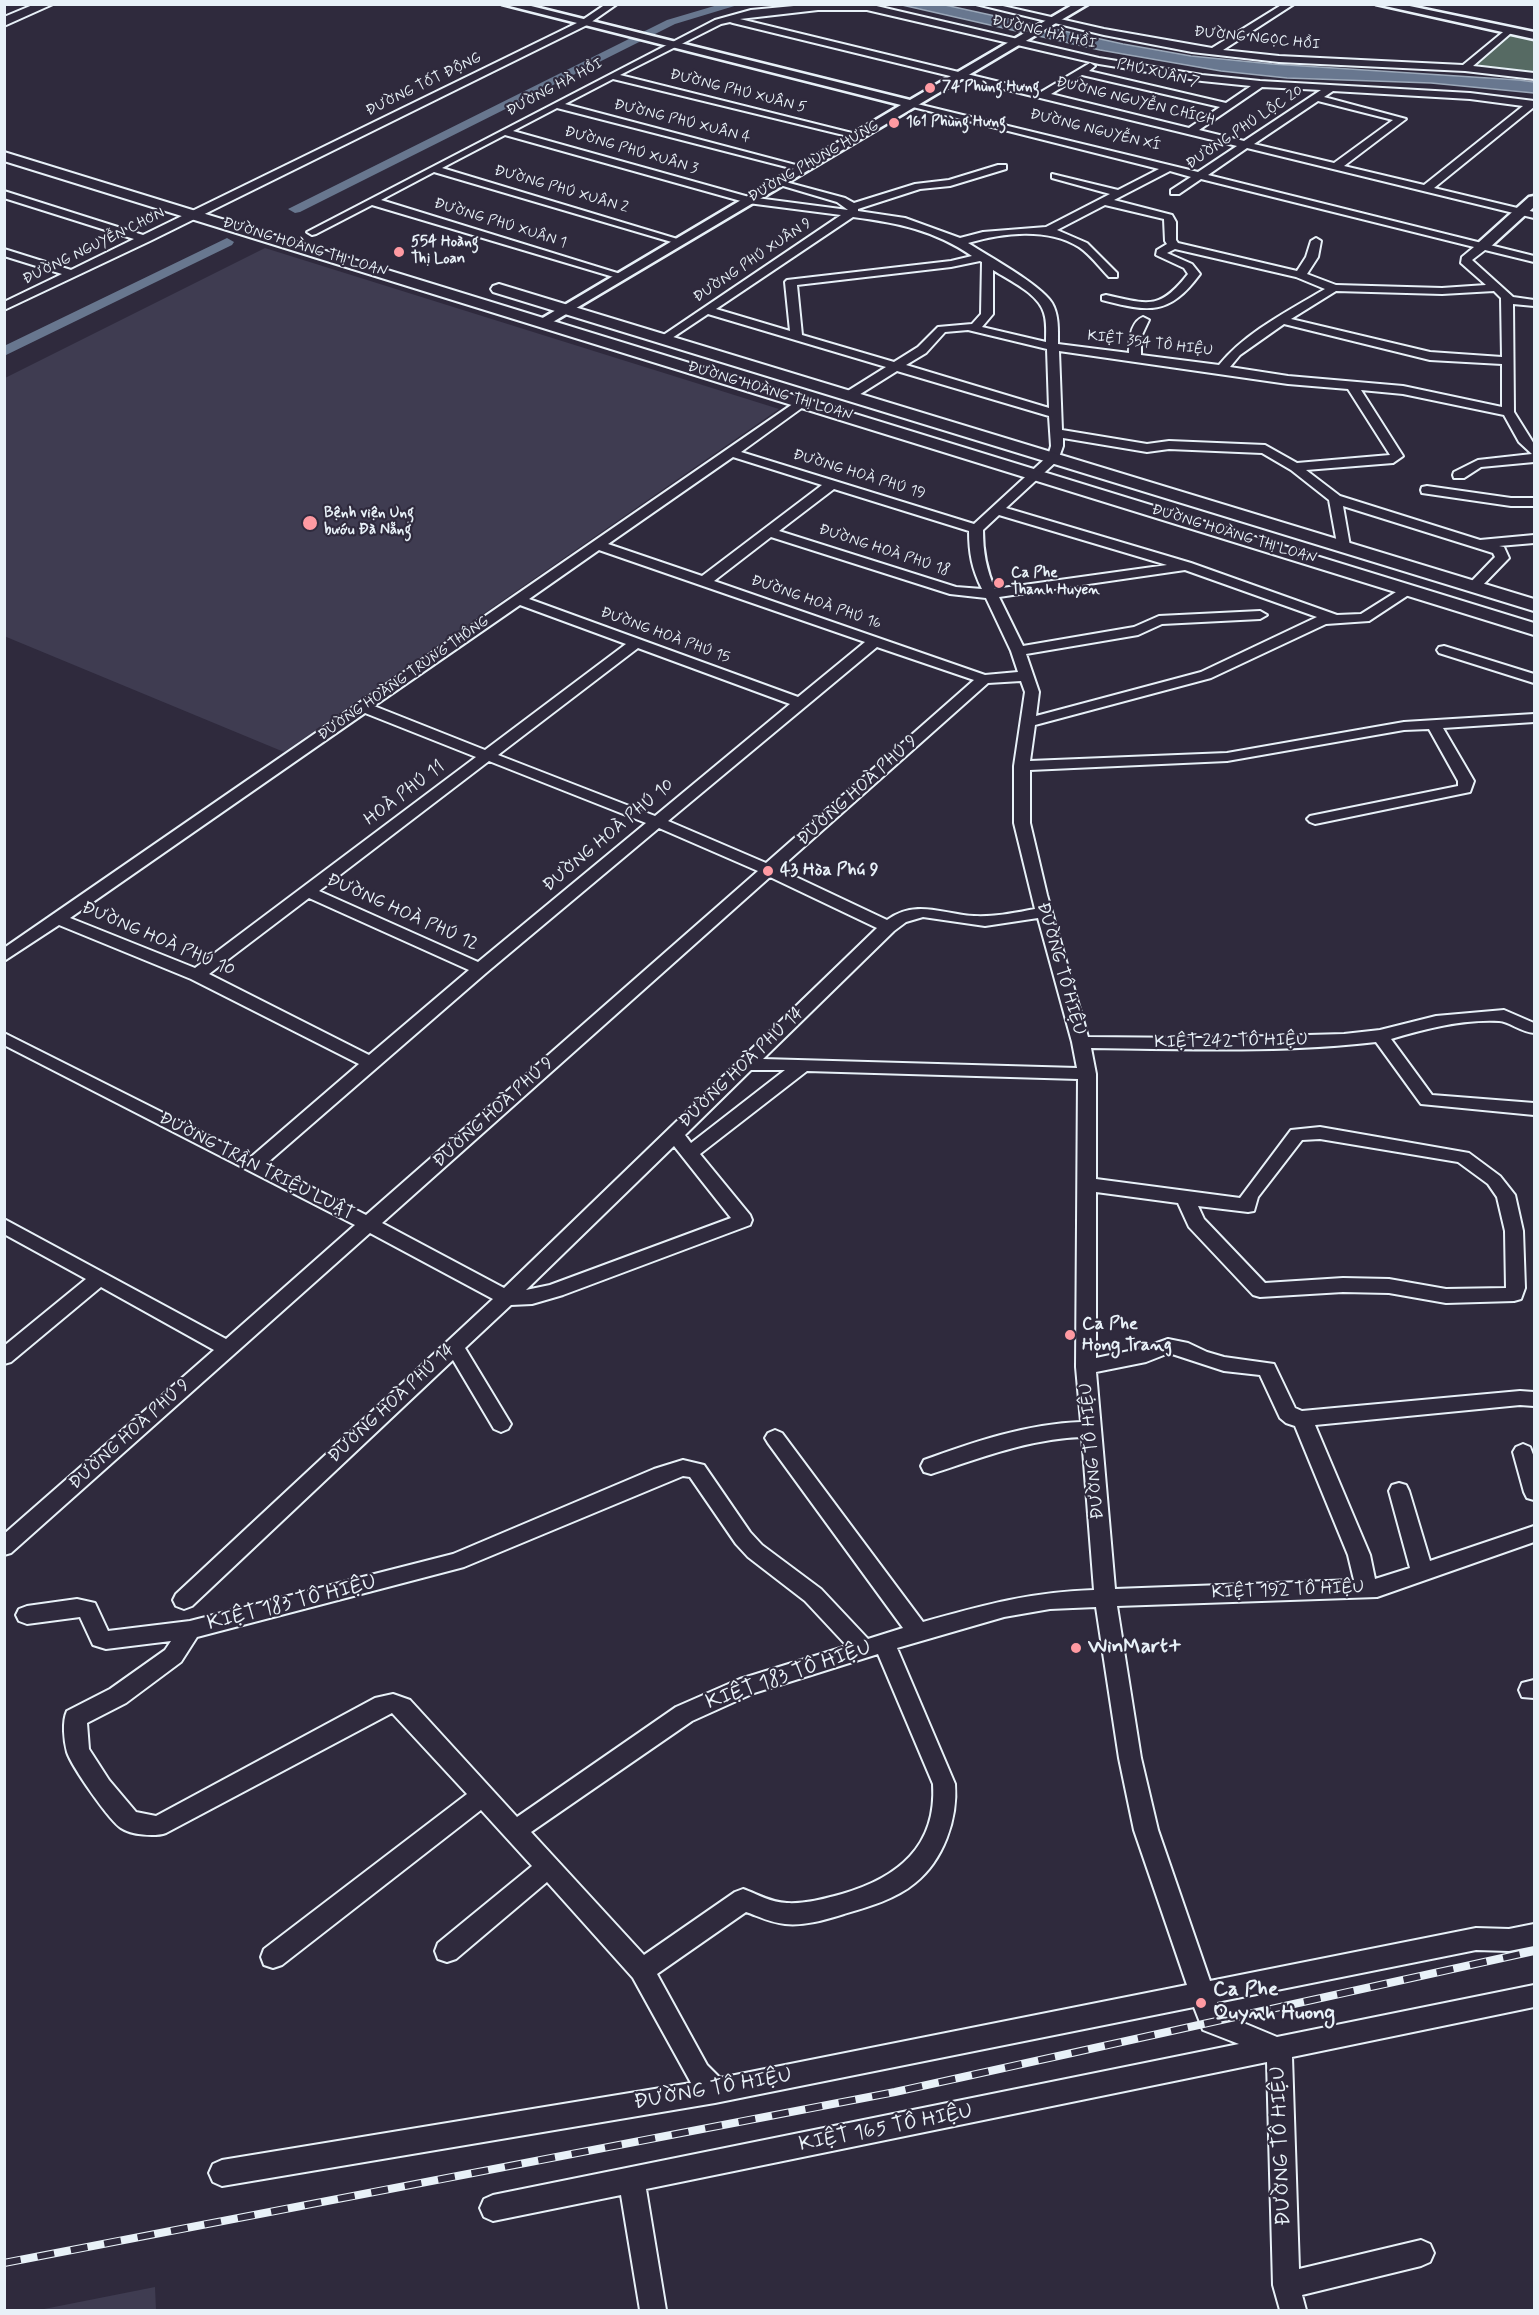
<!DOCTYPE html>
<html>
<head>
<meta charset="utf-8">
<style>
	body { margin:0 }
	#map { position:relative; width:1539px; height:2315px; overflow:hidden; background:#2f2a3d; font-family:Mynerve,sans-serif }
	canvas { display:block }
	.frame { position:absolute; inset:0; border:6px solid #e8f1f8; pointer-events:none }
</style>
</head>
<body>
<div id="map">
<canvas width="1539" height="2315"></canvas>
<div class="frame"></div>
</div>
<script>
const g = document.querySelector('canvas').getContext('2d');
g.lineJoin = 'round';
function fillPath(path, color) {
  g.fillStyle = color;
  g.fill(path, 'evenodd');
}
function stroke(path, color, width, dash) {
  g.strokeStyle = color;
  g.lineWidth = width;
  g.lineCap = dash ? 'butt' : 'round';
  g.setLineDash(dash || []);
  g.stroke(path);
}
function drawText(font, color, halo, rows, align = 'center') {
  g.font = font + ' Mynerve,sans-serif';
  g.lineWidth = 4.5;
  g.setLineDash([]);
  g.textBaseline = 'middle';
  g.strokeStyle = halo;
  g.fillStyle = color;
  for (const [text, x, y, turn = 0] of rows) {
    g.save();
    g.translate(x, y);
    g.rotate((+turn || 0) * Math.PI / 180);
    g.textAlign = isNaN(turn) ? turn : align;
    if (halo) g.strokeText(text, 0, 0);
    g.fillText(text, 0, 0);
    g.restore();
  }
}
const built = new Path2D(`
	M265 248 779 409 284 752 4 636 5 378Z
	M155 2287 156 2310H39Z`);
const green = new Path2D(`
	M1508 31 1534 37V75L1465 68Z`);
const water = new Path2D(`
	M902 5H945L1123 44 1191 56 1272 64 1519 80 1534 82V93L1431 83 1287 78 1221 71 1100 50Z`);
const canal = new Path2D(`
	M721 4H741L675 24 300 212 295 213 288 209 667 20Z
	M227 238 234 242 232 245 4 356V346Z`);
const minor = new Path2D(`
	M606 4H617L587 25 150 241 4 310V302L62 274 4 256V249L71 270 134 239 4 198V191L143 235 581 21Z
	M815 4H868L1099 58 1202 75 1260 81 1470 93 1534 101V107L1434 188 1534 212V218L1247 148 1208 175 1534 256V262L1485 250 1472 260 1513 297 1534 300V306L1513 304 1514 412 1534 444V462L1481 467 1464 478H1454L1453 475 1454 472 1478 460 1532 454 1519 442 1504 415 1403 394 1361 390 1403 456 1393 463 1306 470 1340 496 1480 540 1534 535V543L1499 546 1504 547 1509 558 1479 589 1474 590 1467 586 1495 557 1493 553 1343 506 1350 546 1348 549H1338L1329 500 1291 470 1262 453 1169 449 1147 452 1063 438V446L1058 460 1006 508 1191 563 1337 615 1361 614 1404 587 1409 586 1416 590 1369 621 1326 624 1211 678 1035 725 1030 761 1227 753 1404 722 1534 714V722L1443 728 1474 781 1470 792 1315 824 1310 822 1307 819 1310 816 1458 786V781L1429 729 1404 730 1227 761 1030 770V823L1047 895 1088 1037 1199 1038 1344 1034 1380 1030 1436 1016 1504 1010 1534 1023V1033C1521 1032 1508 1021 1499 1021 1462 1019 1425 1029 1391 1039L1432 1095 1534 1103V1115L1421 1104 1376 1042C1281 1053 1185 1049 1091 1048L1096 1074V1179L1240 1198 1291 1130 1320 1127 1469 1153 1500 1176 1515 1195 1523 1231 1525 1288 1521 1299 1514 1301 1446 1303 1389 1293 1343 1292 1260 1297 1253 1295 1189 1227 1178 1203 1096 1192V1358L1143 1348 1168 1339 1188 1343 1207 1352 1224 1357 1274 1364 1295 1408 1302 1411 1520 1391 1534 1392V1406L1520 1405 1315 1425 1370 1555 1375 1579 1410 1568 1389 1491 1392 1485 1399 1483 1406 1485 1409 1491 1430 1561 1534 1526V1542L1377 1597 1117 1606 1141 1758 1158 1830 1210 1981 1476 1928 1509 1929 1534 1924V1946L1509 1951 1476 1950 1217 2002 1222 2014 1277 2037 1534 1985V2007L1292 2057 1299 2269 1421 2240 1430 2244 1434 2253 1430 2262 1421 2266 1302 2295 1306 2310H1280L1273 2285 1267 2062 646 2189 666 2310H640L621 2195 493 2221 484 2217 480 2208 484 2199 493 2195 1239 2044 1203 2030 1194 2007 715 2103 222 2186 213 2182 209 2173 213 2164 222 2160 691 2083 633 1978 547 1882 456 1959 447 1962 438 1959 435 1951 438 1943 532 1866 481 1810 282 1965 273 1968 264 1965 261 1957 264 1949 467 1794 392 1713 166 1833C155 1837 131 1835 121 1828 109 1820 72 1767 67 1752 64 1741 62 1721 67 1711L110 1689 165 1650 171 1641 106 1649 93 1645 80 1617 27 1624 19 1621 16 1615 19 1609 27 1606 77 1599 95 1603 108 1631 190 1621 453 1554 654 1469 683 1460 704 1465 750 1532 762 1545 821 1589 868 1639 903 1628 768 1443 765 1438 768 1433 775 1430 782 1433 923 1622C984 1605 1030 1592 1094 1590L1082 1437C1028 1439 981 1458 931 1474L924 1472 921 1466 924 1460C974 1442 1026 1424 1081 1422L1076 1367 1078 1079 807 1071 700 1154 750 1215 752 1220 750 1225 563 1295 532 1304 511 1305 465 1348 511 1424 508 1429 501 1432 494 1429 453 1360 192 1606 184 1609 176 1606 173 1600 176 1594 493 1299 370 1233 11 1553 4 1555V1534L214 1350 101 1287 11 1362 4 1364V1346L86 1279 4 1234V1219L226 1339 355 1225 4 1045V1033L251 1157 359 1064 191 979 59 925 4 961V948L800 399 804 398 810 402 741 452 974 524 1048 456 1051 446 1049 416 897 371 854 398H846V392L886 367 708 314 669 340H661L659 338 841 215 748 203 505 135 442 168 684 241 683 243H675L434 172 381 200 627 276 621 279 617 278 372 205 316 234 312 235 307 232 715 20 751 10ZM818 10H867L1099 64 1202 81 1251 86 1226 103 1089 71 1095 66 1090 63 1041 92 740 19ZM730 22 733 23 1237 146 1198 172 909 102V106L1159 169 1118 190 1052 174V178L1110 194 1046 227 983 232 960 238 905 218 858 211V209L920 189 950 186 1006 169V165H998L949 180 915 184 854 203 845 198 778 180 773 183 837 202 848 210 749 197 513 131 557 108 802 171 807 168 565 104 613 79 860 139V135L620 75 721 24ZM1082 75 1220 107 1189 128 1051 94ZM1262 87 1321 90 1244 141 1199 130ZM1333 91 1470 99 1523 106 1424 185 1344 166 1406 119 1324 97ZM1318 101 1393 120 1334 163 1254 144ZM1170 171 1191 177 1171 190V194H1179L1201 179 1474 247 1462 257 1461 263 1486 285 1442 288 1336 285 1307 274 1318 257 1321 241 1316 238 1311 241 1306 257 1297 271 1178 243 1176 240V222L1172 215 1114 200ZM1105 205 1164 219 1165 241 1167 244 1157 250 1156 255 1184 268 1188 274C1159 311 1148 304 1106 295L1102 296V300C1149 312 1169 316 1200 274L1192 264 1167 253 1175 249 1296 277 1325 289C1288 311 1246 332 1219 365L1141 355V337L1149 320 1143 317C1130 322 1129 341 1129 353L1058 344C1058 330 1059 315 1052 303 1040 284 988 256 968 243 1002 233 1047 227 1079 247 1090 254 1100 268 1109 277H1117V273L1087 243 1057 230ZM853 217C898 223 934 230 972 256L951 261 787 280 785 282 790 331 716 309ZM980 261 982 262 981 314 972 324 938 327 918 347 894 362 802 335 797 285 951 267ZM993 270C1010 281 1038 293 1044 313 1047 322 1046 333 1046 342L982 327 993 314ZM1336 291 1442 294 1494 291 1501 298 1502 357 1430 352 1291 319ZM1284 324 1430 360 1502 364V407L1403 386 1288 376 1230 367 1240 355ZM968 330 1047 349 1049 408 906 365 926 353 945 332ZM1059 351 1288 384 1348 389 1390 455 1297 463 1265 445 1169 441 1147 444 1062 430ZM733 457 822 485 702 576 608 544ZM834 489 969 531C969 553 972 569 982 589L956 587 779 531ZM999 515 1167 565 995 589C986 569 983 552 983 530ZM771 537 950 594 986 598 1011 651 1018 672 985 675 714 581ZM599 550 865 642 798 697 529 599ZM1185 570 1317 617 1201 672 1036 716 1039 692 1026 654 1138 635 1162 624 1260 619 1267 615 1260 611 1159 616 1134 627 1023 646 999 597ZM520 605 626 644 485 750 374 706ZM877 647 974 680 766 863 668 821ZM638 648 790 704 655 816 498 755ZM1021 681 1025 692 1014 766V823L1035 909C1014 913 995 917 974 916 942 914 916 899 887 920L779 869 988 683ZM365 713 476 757 195 968 70 918ZM489 761 646 823 478 962 319 891ZM659 828 758 871 366 1215 266 1164 486 973ZM770 877 877 928 504 1288 382 1223ZM309 898 469 970 369 1055 209 974ZM923 917 985 926 1038 918 1072 1042 1077 1068 763 1059 894 931 906 922ZM751 1070H785L691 1143 685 1135ZM1320 1139 1458 1162 1488 1184 1497 1197 1505 1231 1506 1288 1446 1289 1389 1279 1343 1278 1265 1283 1204 1219 1198 1206 1248 1212 1254 1211 1258 1197 1302 1140ZM674 1146 731 1218 550 1285 526 1290ZM1169 1353 1224 1371 1260 1375 1280 1418 1286 1423 1295 1426 1348 1555 1354 1580 1115 1589 1096 1372 1146 1362ZM683 1476 690 1477 736 1544 748 1557 805 1601 847 1646 740 1679 676 1707 517 1817 410 1700 393 1694 375 1698 156 1816 136 1812 109 1780 89 1749 87 1723 126 1703 181 1662 197 1637 464 1567ZM1096 1607 1119 1758 1134 1830 1187 1985 720 2078 707 2065 657 1974 746 1912C758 1916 771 1923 785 1924 804 1926 825 1920 844 1914 868 1907 896 1899 915 1883 943 1861 958 1819 955 1784L897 1648 1004 1617 1050 1609ZM878 1654 933 1784C937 1847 897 1878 842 1894 824 1899 805 1904 787 1903 772 1903 757 1894 743 1889L735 1892 644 1955 531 1832 692 1721 754 1693Z
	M976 4H994L1104 29 1212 48 1283 4H1294L1223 50 1279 56 1463 65 1508 28 1513 31 1511 33 1473 66 1534 73V79L1465 71 1279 62 1192 52 1104 35Z
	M1427 486 1511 498H1534V506H1511L1422 493 1421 490 1422 487Z
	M1444 646 1534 674V683L1439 653 1437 650 1439 647Z
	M1523 1444 1530 1447 1534 1457V1500L1527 1498 1524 1492 1513 1452 1516 1447Z
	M1534 1680V1698L1522 1697 1519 1690 1522 1683Z`);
const tertiary = new Path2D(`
	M502 4H523L910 100 1074 4H1088L546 326 541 325 539 322 541 319 901 105Z
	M1376 4H1400L1534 32V39Z
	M1534 196V207L1488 249H1478L1476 246 1478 243 1529 197Z`);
const secondary = new Path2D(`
	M35 4H53L4 26V17Z
	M4 152 1534 623V635L4 161Z
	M499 284 1534 599V611L493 292 491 289 493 286Z`);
const rail = new Path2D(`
	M4 2263 895 2092 1534 1951`);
const markers = [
	[930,88,6,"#ff9aa2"],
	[894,123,6,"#ff9aa2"],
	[399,252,6,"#ff9aa2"],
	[310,523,8,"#ff9aa2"],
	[999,583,6,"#ff9aa2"],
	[768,871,6,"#ff9aa2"],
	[1070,1335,6,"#ff9aa2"],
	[1076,1648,6,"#ff9aa2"],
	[1201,2003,6,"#ff9aa2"]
];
const farStreetnames = [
	["ĐƯỜNG HÀ HỒI",1044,33,13],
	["ĐƯỜNG NGỌC HỒI",1257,39,6],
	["PHÚ XUÂN 7",1158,74,13],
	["ĐƯỜNG TỐT ĐỘNG",424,85,-26],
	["ĐƯỜNG HÀ HỒI",555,88,-28],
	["ĐƯỜNG PHÚ XUÂN 5",738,92,14],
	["ĐƯỜNG NGUYỄN CHÍCH",1135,102,14],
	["ĐƯỜNG PHÚ XUÂN 4",682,122,14],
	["ĐƯỜNG PHÚ LỘC 20",1245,128,-34],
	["ĐƯỜNG NGUYỄN XÍ",1095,131,14],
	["ĐƯỜNG PHÚ XUÂN 3",631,151,16],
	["ĐƯỜNG PHÙNG HƯNG",814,162,-30],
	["ĐƯỜNG PHÚ XUÂN 2",561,190,16],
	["ĐƯỜNG PHÚ XUÂN 1",500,224,17],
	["ĐƯỜNG NGUYỄN CHƠN",94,247,-26],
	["ĐƯỜNG HOÀNG THỊ LOAN",305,248,17],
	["ĐƯỜNG PHÚ XUÂN 9",753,261,-34],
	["KIỆT 354 TÔ HIỆU",1150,344,7],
	["ĐƯỜNG HOÀNG THỊ LOAN",770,392,17],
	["ĐƯỜNG HOÀ PHÚ 19",859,475,17],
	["ĐƯỜNG HOÀNG THỊ LOAN",1234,535,17],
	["ĐƯỜNG HOÀ PHÚ 18",884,551,18],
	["ĐƯỜNG HOÀ PHÚ 16",816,603,19],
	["ĐƯỜNG HOÀ PHÚ 15",665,636,20],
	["ĐƯỜNG HOÀNG TRUNG THÔNG",404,679,-35]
];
const farPoinames = [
	["74 Phùng Hưng",942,88],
	["161 Phùng Hưng",906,123],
	["554 Hoàng",411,243],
	["Thị Loan",411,260],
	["Bệnh viện Ung",324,514],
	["bướu Đà Nẵng",324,531],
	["Ca Phe",1011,574],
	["Thanh Huyen",1011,591]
];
const streetNames = [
	["ĐƯỜNG HOÀ PHÚ 9",858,791,-42],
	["HOÀ PHÚ 11",405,794,-37],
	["ĐƯỜNG HOÀ PHÚ 10",609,836,-40],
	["ĐƯỜNG HOÀ PHÚ 12",402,913,24],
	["ĐƯỜNG HOÀ PHÚ 10",158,940,23],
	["ĐƯỜNG TÔ HIỆU",1060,969,74],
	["KIỆT 242 TÔ HIỆU",1231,1042,-1],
	["ĐƯỜNG HOÀ PHÚ 14",742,1068,-44],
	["ĐƯỜNG HOÀ PHÚ 9",494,1113,-42],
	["ĐƯỜNG TRẦN TRIỆU LUẬT",256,1167,27],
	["ĐƯỜNG HOÀ PHÚ 14",392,1404,-43],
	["ĐƯỜNG HOÀ PHÚ 9",130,1435,-42],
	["ĐƯỜNG TÔ HIỆU",1093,1451,-95],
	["KIỆT 192 TÔ HIỆU",1288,1591,-2]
];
const poiNames = [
	["43 Hòa Phú 9",780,871],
	["Ca Phe",1082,1325],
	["Hong Trang",1082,1346]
];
const nearStreetnames = [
	["KIỆT 183 TÔ HIỆU",292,1604,-14],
	["KIỆT 183 TÔ HIỆU",789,1676,-19],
	["ĐƯỜNG TÔ HIỆU",713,2090,-10],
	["KIỆT 165 TÔ HIỆU",886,2129,-11],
	["ĐƯỜNG TÔ HIỆU",1282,2146,-92]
];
const nearPoinames = [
	["WinMart+",1088,1648],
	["Ca Phe",1213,1991],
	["Quynh Huong",1213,2015]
];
fillPath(built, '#3f3c51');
fillPath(green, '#566a63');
fillPath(water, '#68778f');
stroke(water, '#9ba8b9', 1.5);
fillPath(canal, '#68778f');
stroke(minor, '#e8f1f8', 4);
stroke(tertiary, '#e8f1f8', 5);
stroke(secondary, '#e8f1f8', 4);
fillPath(minor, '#2f2a3d');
fillPath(tertiary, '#2f2a3d');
fillPath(secondary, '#2f2a3d');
stroke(rail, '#e8f1f8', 8);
stroke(rail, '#2f2a3d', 6, [17]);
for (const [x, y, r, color] of markers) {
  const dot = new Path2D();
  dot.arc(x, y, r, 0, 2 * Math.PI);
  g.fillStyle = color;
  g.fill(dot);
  stroke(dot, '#2f2a3d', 2);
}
drawText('15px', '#e8f1f8', '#2f2a3d', farStreetnames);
drawText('bold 15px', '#e8f1f8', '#2f2a3d', farPoinames, 'left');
drawText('18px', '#e8f1f8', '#2f2a3d', streetNames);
drawText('bold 18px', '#e8f1f8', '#2f2a3d', poiNames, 'left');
drawText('21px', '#e8f1f8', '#2f2a3d', nearStreetnames);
drawText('bold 21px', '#e8f1f8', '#2f2a3d', nearPoinames, 'left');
</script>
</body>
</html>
